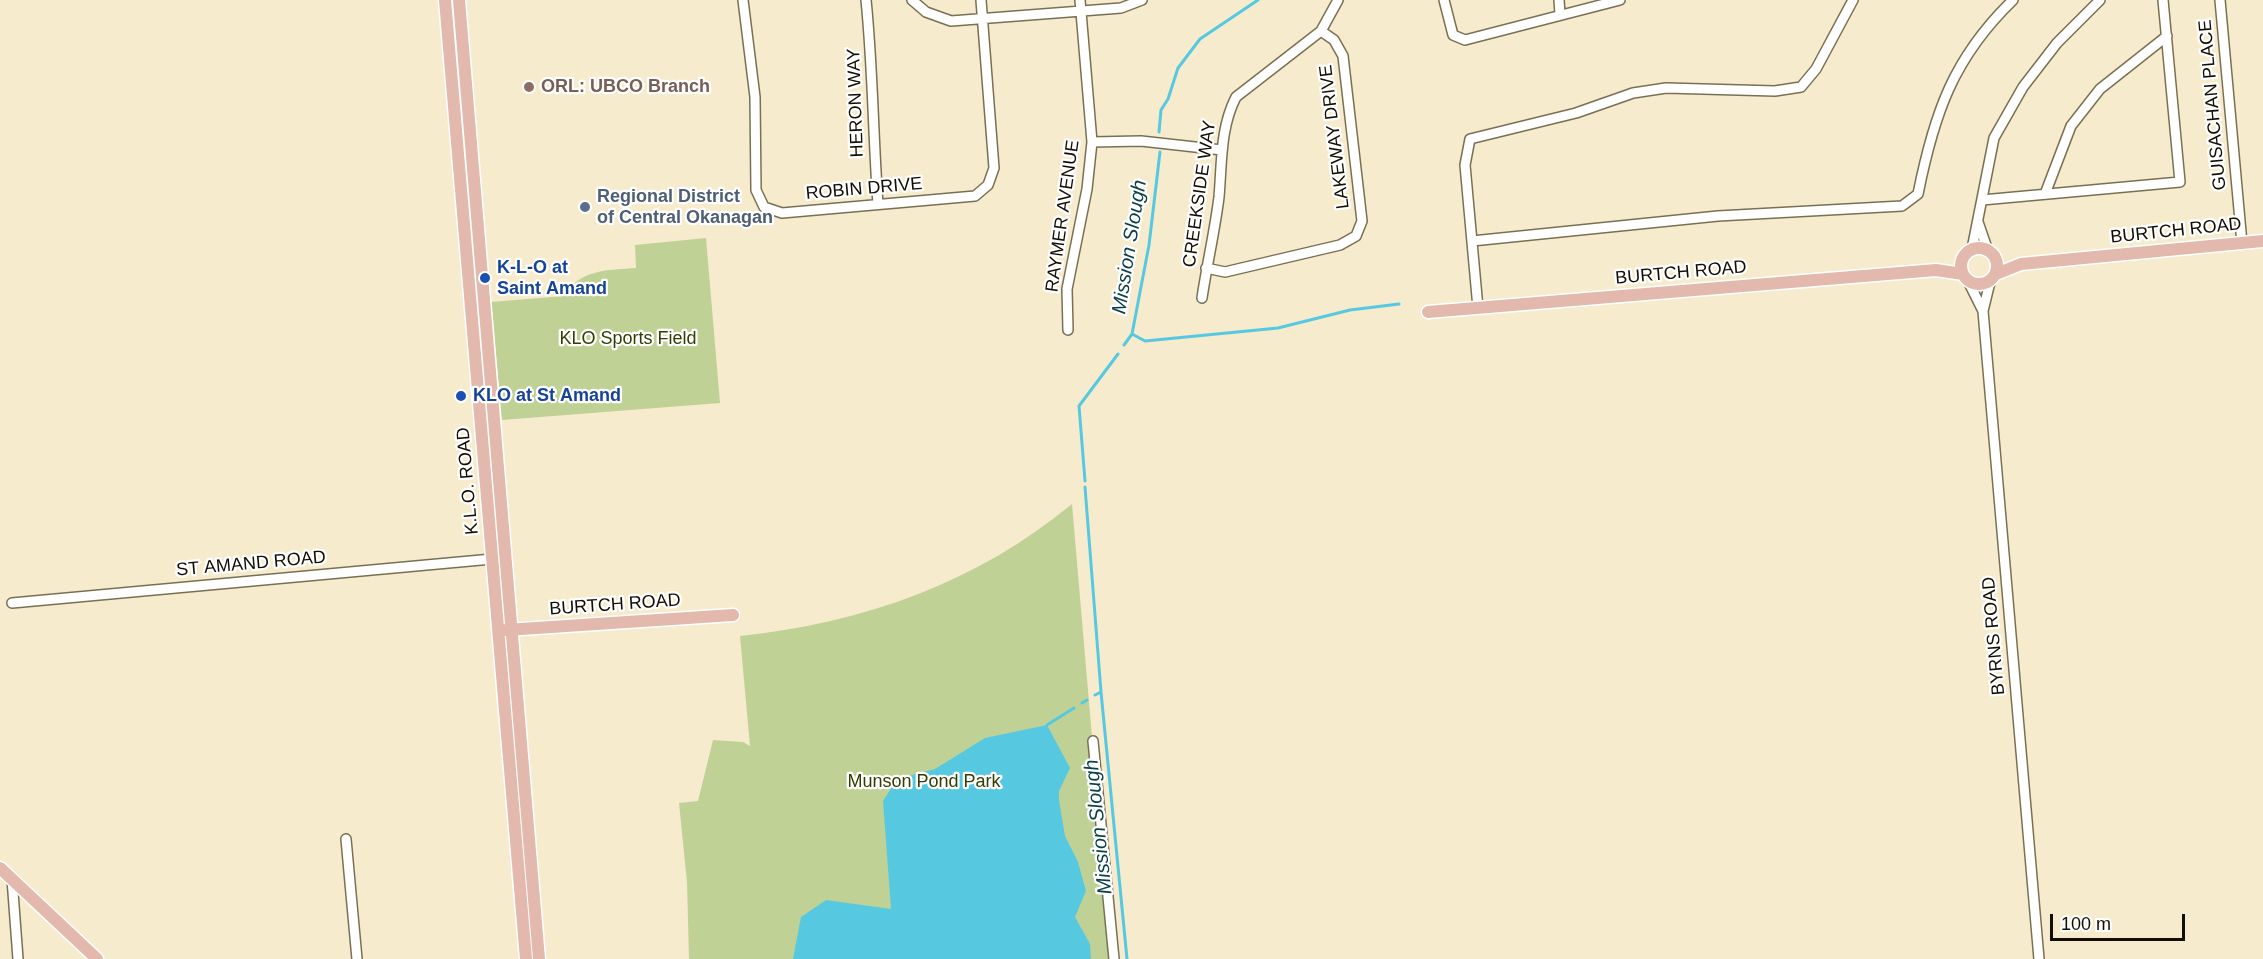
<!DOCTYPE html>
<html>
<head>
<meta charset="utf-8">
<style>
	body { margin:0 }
	#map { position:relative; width:2263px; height:959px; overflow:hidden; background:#f6ebcd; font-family:Arial,sans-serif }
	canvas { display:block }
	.scale { position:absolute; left:2050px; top:914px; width:135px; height:27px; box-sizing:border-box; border:3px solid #120e05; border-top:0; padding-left:8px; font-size:18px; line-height:21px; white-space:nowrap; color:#120e05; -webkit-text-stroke:4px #fff; paint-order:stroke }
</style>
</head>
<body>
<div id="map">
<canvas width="2263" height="959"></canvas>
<div class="scale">100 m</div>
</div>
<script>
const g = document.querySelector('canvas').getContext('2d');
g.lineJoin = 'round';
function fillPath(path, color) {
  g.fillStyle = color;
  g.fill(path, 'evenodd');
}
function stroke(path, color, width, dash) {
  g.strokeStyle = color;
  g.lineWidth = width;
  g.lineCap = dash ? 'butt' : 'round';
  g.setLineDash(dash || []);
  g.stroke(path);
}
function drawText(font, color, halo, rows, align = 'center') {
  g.font = font + ' Arial,sans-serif';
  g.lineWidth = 4.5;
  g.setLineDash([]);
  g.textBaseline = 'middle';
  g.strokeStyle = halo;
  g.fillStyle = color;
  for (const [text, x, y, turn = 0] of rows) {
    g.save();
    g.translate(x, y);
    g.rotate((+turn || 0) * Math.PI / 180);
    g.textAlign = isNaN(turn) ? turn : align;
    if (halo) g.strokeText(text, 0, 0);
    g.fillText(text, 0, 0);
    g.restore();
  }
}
const green = new Path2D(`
	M706 238 720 403 502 420 491 302 564 296C580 269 608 270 636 268L635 245Z
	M1072 504 1111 959H689L687 882 679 803 698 801 713 740 743 742 750 746 740 636C864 623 976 583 1072 504Z`);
const water = new Path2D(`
	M1047 725 1070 768 1059 791V800L1065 836 1078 862 1086 891 1075 917 1090 944 1091 959H793L801 917 826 900 891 909 883 801 897 779 935 769 985 738Z`);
const stream = new Path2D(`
	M1159 132 1161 110 1168 99 1178 68 1200 39 1258 0
	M1132 334 1145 341 1278 328 1350 310 1399 304
	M1124 345 1132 334 1149 245 1160 152
	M1085 481 1079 406 1118 354
	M1085 487 1101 692 1095 695
	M1101 692 1127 959
	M1082 703 1087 700
	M1047 725 1074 708`);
const minor = new Path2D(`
	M743 0 755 97 756 190 764 207 782 213 975 196 988 185 994 168 981 0
	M866 0C873 68 873 136 878 204
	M912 0 926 12 951 21 1121 8 1142 0
	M1444 0 1453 35 1465 40 1620 0
	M1559 0 1560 14
	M2220 0 2242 243
	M1092 142 1141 141 1222 150
	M2045 194 2071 126 2100 89 2167 36
	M1982 200 2180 182 2163 0
	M1978 222 1988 251
	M1472 241 1718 216 1902 206 1918 194C1934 114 1953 58 2013 0
	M1972 249 1994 138 2023 87 2057 43 2100 0
	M1206 268 1225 272 1340 245 1356 236 1362 221 1343 56 1334 40 1321 31
	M1991 278 1983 311 2039 959
	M1968 281 1983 311
	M1202 298C1207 264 1215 230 1219 197 1222 163 1220 128 1236 97L1321 31 1338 0
	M1478 308 1465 165 1470 139 1576 113 1633 93 1666 88 1775 91 1801 87 1816 69 1853 0
	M1068 330 1067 289 1087 189 1092 142 1080 0
	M12 603 492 559
	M1093 741 1114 959
	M346 839 357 959
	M12 879 18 959`);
const major = new Path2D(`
	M445 0 526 959
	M459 0 539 959
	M1961 266a18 18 0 1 1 36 0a18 18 0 1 1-36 0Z
	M1996 274 2021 264 2263 241
	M1428 312 1936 270 1963 274
	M506 630 733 615
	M0 868 97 959`);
const markers = [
	[529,87,6,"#8d6e63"],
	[585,207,6,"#5c6f8a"],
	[485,278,6,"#1a4fb4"],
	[461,396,6,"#1a4fb4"]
];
const educationNames = [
	["ORL: UBCO Branch",541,87]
];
const streetNames = [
	["HERON WAY",856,103,-92],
	["GUISACHAN PLACE",2213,105,-95],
	["LAKEWAY DRIVE",1335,137,-97],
	["ROBIN DRIVE",864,189,-5],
	["CREEKSIDE WAY",1200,194,-82],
	["RAYMER AVENUE",1063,216,-82],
	["BURTCH ROAD",2176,231,-6],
	["BURTCH ROAD",1681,273,-5],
	["K.L.O. ROAD",468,481,-95],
	["ST AMAND ROAD",251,564,-5],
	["BURTCH ROAD",615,605,-4],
	["BYRNS ROAD",1994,636,-95]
];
const serviceNames = [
	["Regional District",597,197],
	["of Central Okanagan",597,218]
];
const transitNames = [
	["K-L-O at",497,268],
	["Saint Amand",497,289],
	["KLO at St Amand",473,396]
];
const parkNames = [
	["KLO Sports Field",628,339],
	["Munson Pond Park",924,782]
];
const waterNames = [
	["Mission Slough",1130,247,-81],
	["Mission Slough",1099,827,-96]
];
fillPath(green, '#c0d196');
fillPath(water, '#56c9e1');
stroke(stream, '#56c9e1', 3);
stroke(minor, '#797054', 12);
stroke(major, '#fff', 15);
stroke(minor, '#fff', 9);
stroke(major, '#e4b9ad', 12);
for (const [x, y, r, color] of markers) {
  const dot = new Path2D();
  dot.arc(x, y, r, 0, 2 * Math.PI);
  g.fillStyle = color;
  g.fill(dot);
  stroke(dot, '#fff', 2);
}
drawText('bold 18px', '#785e54', '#fff', educationNames, 'left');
drawText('18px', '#120e05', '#fff', streetNames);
drawText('bold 18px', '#4e5e75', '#fff', serviceNames, 'left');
drawText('bold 18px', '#164399', '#fff', transitNames, 'left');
drawText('18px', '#323e00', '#fff', parkNames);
drawText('italic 20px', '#0b404a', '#fff', waterNames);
</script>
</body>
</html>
